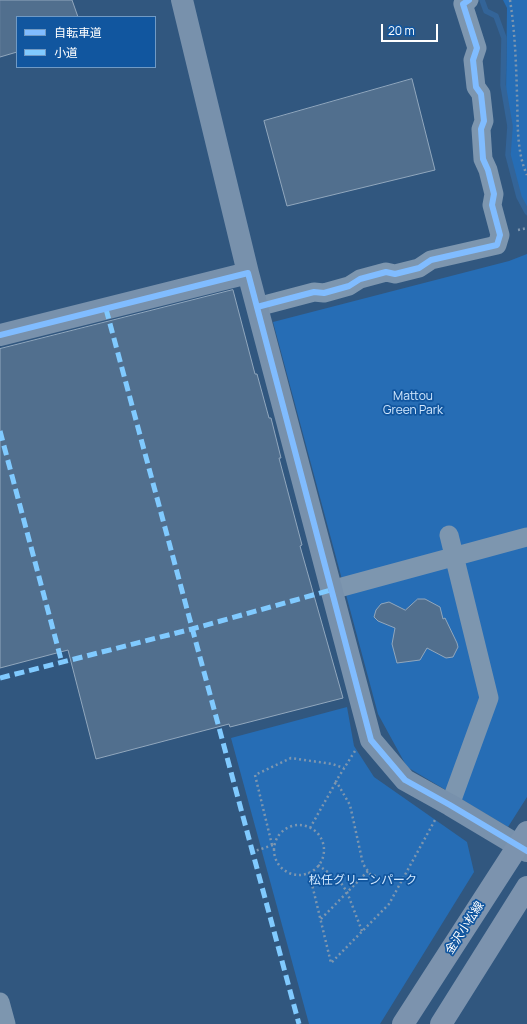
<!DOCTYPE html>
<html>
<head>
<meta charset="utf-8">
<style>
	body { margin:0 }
	#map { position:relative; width:527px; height:1024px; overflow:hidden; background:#31577f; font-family:Manrope,"Noto Sans JP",sans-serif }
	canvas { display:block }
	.legend { position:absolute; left:16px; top:16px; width:140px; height:52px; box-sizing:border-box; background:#11569f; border:1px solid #709ac5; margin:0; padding:5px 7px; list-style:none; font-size:12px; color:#fff }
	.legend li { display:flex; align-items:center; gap:8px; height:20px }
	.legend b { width:20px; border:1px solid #709ac5 }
	.scale { position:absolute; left:381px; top:24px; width:57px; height:18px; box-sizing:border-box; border:2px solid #fff; border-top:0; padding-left:5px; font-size:12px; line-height:14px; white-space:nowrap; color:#fff; -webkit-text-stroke:3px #11569f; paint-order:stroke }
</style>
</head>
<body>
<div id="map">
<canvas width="527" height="1024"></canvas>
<ul class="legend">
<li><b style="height:5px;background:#80bcff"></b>自転車道</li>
<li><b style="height:5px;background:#80caff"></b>小道</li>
</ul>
<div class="scale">20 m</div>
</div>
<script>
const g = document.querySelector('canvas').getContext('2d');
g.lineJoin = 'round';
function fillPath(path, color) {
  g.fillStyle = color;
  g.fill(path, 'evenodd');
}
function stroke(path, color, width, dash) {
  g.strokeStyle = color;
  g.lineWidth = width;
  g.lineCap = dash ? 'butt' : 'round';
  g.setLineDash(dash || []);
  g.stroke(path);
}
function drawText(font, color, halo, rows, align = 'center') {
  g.font = font + ' Manrope,"Noto Sans JP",sans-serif';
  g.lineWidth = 3.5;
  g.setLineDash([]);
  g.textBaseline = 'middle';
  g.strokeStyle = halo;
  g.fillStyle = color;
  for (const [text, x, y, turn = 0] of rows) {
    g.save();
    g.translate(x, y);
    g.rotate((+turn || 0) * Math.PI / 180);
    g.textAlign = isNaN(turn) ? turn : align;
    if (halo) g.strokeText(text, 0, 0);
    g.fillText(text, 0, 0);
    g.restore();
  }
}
const green = new Path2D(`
	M503 0H527V216L510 166 506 98 507 8Z
	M527 254V797L508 827 407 767 378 714 273 322 509 261Z
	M347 707 354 746 374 777 467 842 474 872 380 1024H309L231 738Z`);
const stream = new Path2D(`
	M482 0 486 11 496 16 504 38 503 85 510 126 508 155 519 197 527 212`);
const building = new Path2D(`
	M0 0H72L78 17H17V52L0 57Z
	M412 79 435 170 287 206 264 121Z
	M233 290 255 374H257L269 418H271L281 458H279L302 545 300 546 343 698 230 727 229 724 96 759 68 650 0 668V349Z
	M418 599H425L440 607 443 619 445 618 457 643 458 647 453 657 446 658 427 648 420 660 397 663 392 644 395 628 378 621 374 617 376 610 381 604 389 602 405 610Z`);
const path = new Path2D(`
	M510 0C515 32 516 62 517 94 518 121 516 151 527 175
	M518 230 527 228
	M355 751 336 781 350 805 363 864 370 874 383 879 404 878
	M274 850a25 25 0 1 1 50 0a25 25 0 1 1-50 0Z
	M310 828 336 782
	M272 845 255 775 291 758 332 764 344 768
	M252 852 273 845
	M318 865 339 880 347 892 362 931
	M309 872 331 963 389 904 435 820
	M321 919 368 871`);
const street = new Path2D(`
	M257 307 314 292 324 293 349 286 360 279 386 272 395 274 419 268 431 260 497 245 500 235 492 205 494 194 488 170 483 159 481 129 484 121 481 94 476 87 473 60 477 48 463 4 469 0
	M449 535 489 698 450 805
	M331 590 527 537
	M0 1002 6 1024`);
const secondary = new Path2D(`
	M182 0 248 273
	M0 335 248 273 371 740 405 780 450 805 527 851`);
const primary = new Path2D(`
	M403 1024 527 832
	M441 1024 527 887`);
const quiet = new Path2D(`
	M106 309 299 1024
	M0 431 62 663
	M0 678 192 629 331 590`);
const cycleway = new Path2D(`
	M257 307 314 292 324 293 349 286 360 279 386 272 395 274 419 268 431 260 497 245 500 235 492 205 494 194 488 170 483 159 481 129 484 121 481 94 476 87 473 60 477 48 463 4 469 0
	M0 335 248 273 371 740 405 780 450 805 527 851`);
const parkNames = [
	["Mattou",413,397],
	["Green Park",413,411],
	["松任グリーンパーク",363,881]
];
const streetNames = [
	["金沢小松線",465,928,-57]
];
fillPath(green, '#266db5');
stroke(stream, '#336498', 5.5);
fillPath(building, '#516f8e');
stroke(building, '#91a7bd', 1);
stroke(path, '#7d96af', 2.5, [2, 3]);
stroke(street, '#7d96af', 19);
stroke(secondary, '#7891ac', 22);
stroke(primary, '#7c93ae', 22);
stroke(quiet, '#80caff', 5, [10, 5]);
stroke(cycleway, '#80bcff', 6);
drawText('12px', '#d2e8fe', '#11569f', parkNames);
drawText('12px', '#fff', '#11569f', streetNames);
</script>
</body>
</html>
